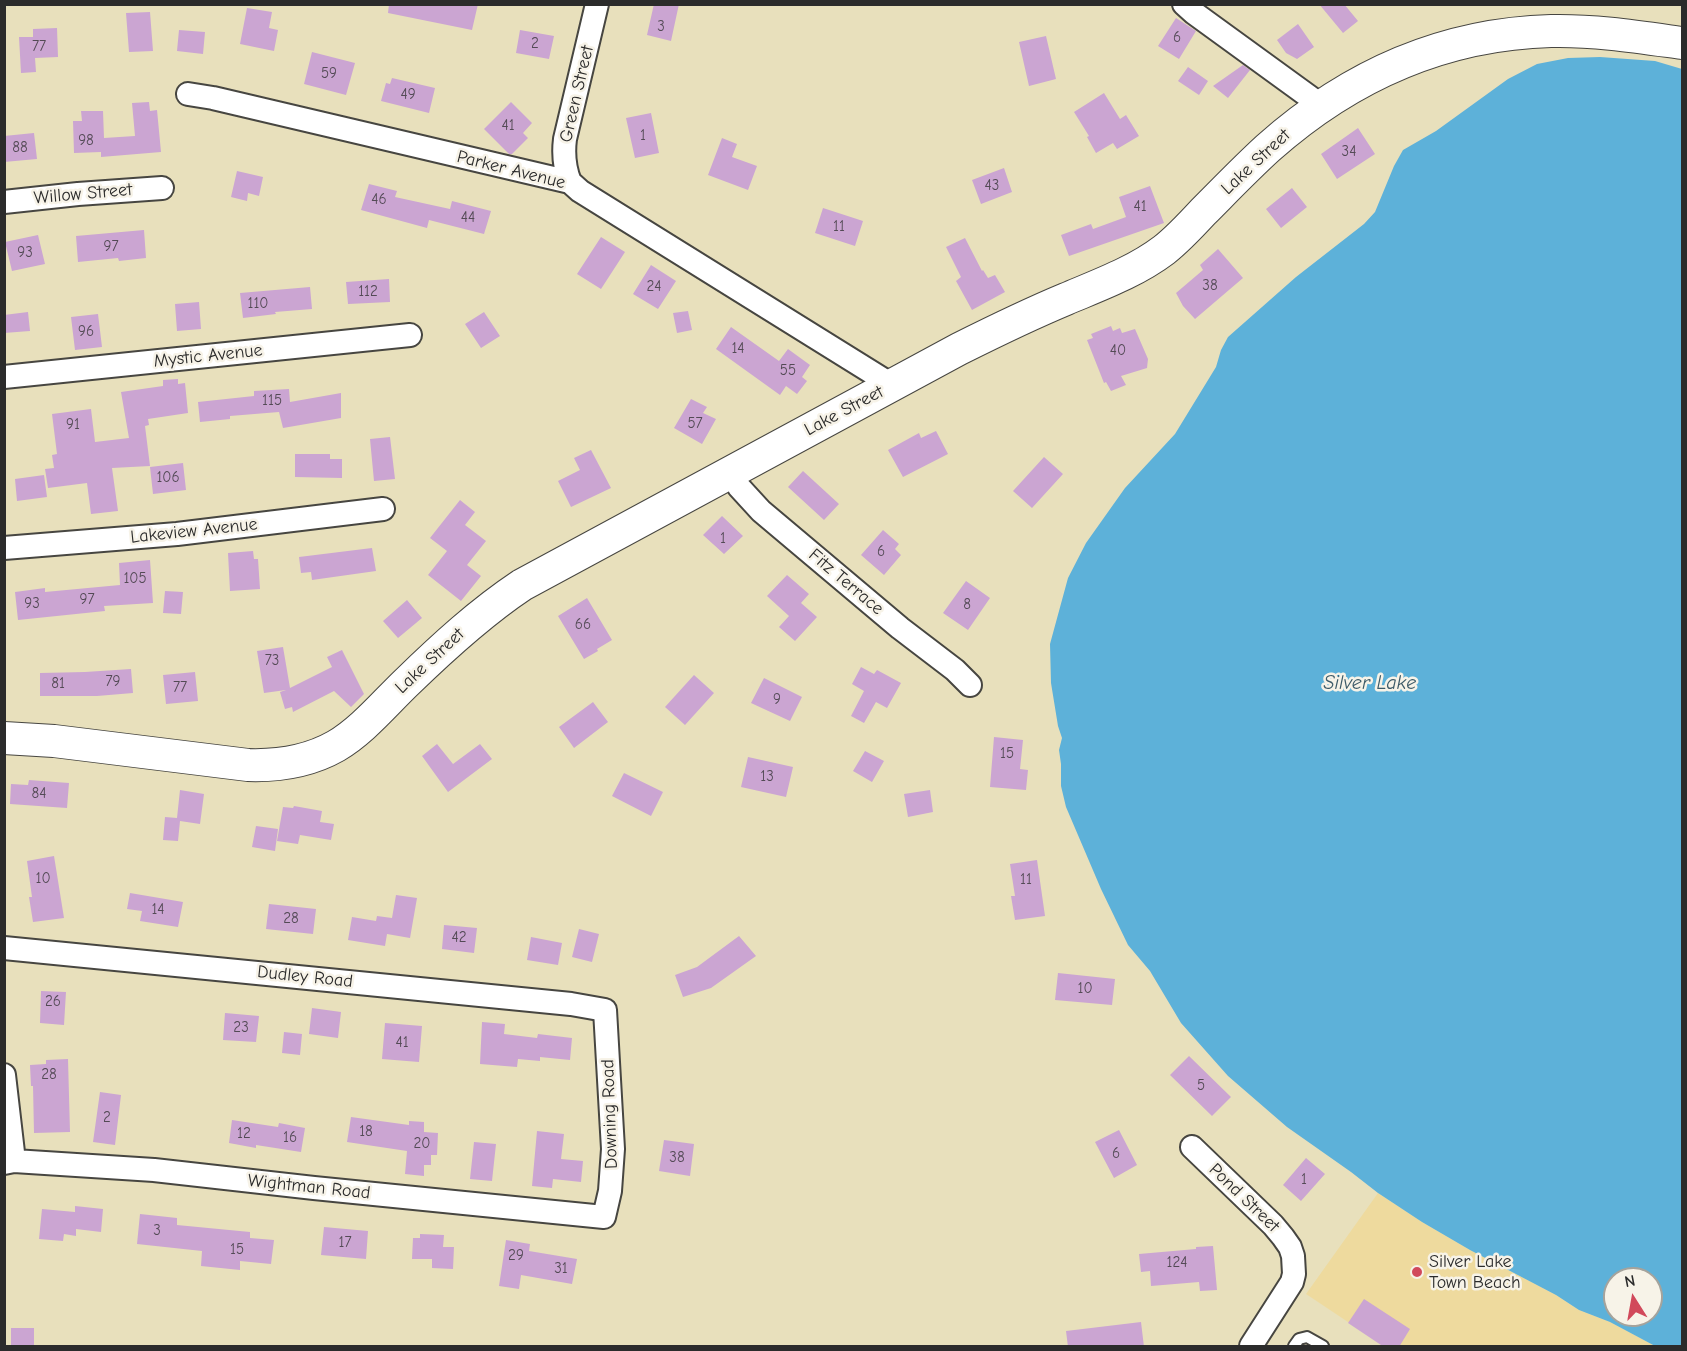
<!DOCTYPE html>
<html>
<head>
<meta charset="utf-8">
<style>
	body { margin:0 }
	#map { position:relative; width:1687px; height:1351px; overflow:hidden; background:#e8e0bc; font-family:"Comic Neue",sans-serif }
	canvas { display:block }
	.frame { position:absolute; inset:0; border:6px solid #2b2b2b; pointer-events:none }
	.north { position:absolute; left:1603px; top:1267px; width:60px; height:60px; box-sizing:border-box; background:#f7f3e8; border:2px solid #a5a39c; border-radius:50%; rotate:349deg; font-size:16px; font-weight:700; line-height:24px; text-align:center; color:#2b2b2b }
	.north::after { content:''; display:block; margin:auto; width:21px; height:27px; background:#d1495b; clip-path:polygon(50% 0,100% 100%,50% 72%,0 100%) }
</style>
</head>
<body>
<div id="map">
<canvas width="1687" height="1351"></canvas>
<div class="frame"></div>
<div class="north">N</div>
</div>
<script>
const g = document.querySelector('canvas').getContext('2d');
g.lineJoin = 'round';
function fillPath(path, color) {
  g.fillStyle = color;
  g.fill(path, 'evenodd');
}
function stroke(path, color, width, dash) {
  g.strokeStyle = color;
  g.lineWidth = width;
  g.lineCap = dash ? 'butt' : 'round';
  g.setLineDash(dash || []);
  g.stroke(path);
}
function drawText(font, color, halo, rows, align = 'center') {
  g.font = font + ' "Comic Neue",sans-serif';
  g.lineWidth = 5;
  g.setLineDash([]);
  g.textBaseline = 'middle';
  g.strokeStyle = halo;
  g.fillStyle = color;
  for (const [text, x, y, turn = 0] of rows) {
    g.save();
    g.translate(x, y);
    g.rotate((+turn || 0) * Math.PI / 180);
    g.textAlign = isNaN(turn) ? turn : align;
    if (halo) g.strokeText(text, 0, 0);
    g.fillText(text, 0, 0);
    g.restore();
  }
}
const sand = new Path2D(`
	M1378 1193 1422 1222 1470 1250 1556 1295 1579 1310 1610 1322 1655 1346H1384L1306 1294Z`);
const water = new Path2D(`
	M1600 57 1655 61 1682 69V1346H1655L1610 1322 1579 1310 1556 1295 1470 1250 1422 1222 1378 1193 1351 1172 1287 1127 1228 1076 1181 1023 1150 971 1128 945 1101 889 1066 807 1061 786V764L1059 750 1062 738 1058 726 1051 683 1050 644 1068 578 1086 543 1125 488 1175 434 1216 367 1221 350 1228 337 1296 277 1364 224 1375 212 1394 166 1403 150 1436 131 1508 79 1537 64 1568 58ZM1615 1279H1651V1315H1615Z`);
const building = new Path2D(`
	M389 4H478L472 30 388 13Z
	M654 4H679L671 41 647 35Z
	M1319 4H1344L1358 21 1343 33Z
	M247 8 272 12 269 28 278 30 274 51 240 44Z
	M150 12 153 51 129 52 126 13Z
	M1176 18 1196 31 1179 59 1158 46Z
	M1298 24 1314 47 1297 59 1286 53 1277 40Z
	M57 28 58 57 35 58 36 72 21 73 19 37H33V29Z
	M179 30 205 32 203 54 177 51Z
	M520 30 554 36 549 59 516 53Z
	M1046 36 1056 79 1029 86 1019 42Z
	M312 52 355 63 346 95 304 84Z
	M1243 65 1250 70 1228 98 1213 86Z
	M1188 67 1208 81 1199 95 1178 81Z
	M392 78 435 88 429 113 381 101 386 83 390 84Z
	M1104 93 1120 119 1126 115 1139 136 1117 149 1113 143 1096 153 1087 137 1089 136 1074 112Z
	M149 102 150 111 157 110 161 152 101 157V152L74 153 73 121H82L81 111H103L104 138 135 136 132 103Z
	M511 102 532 123 523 133 528 138 512 154H509L484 129Z
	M651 113 659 153 635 158 626 118Z
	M1358 128 1375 154 1337 179 1321 154Z
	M34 133 37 159 4 162V136Z
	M722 138 737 144 732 157 757 166 748 190 708 175Z
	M1004 168 1012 192 981 204 972 180Z
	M237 171 263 177 259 196 248 193 247 201 231 197Z
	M369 184 397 191 395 197 450 209 452 201 491 211 484 234 429 220 427 228 361 210Z
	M1150 186 1164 223 1069 256 1061 235 1091 224 1093 229 1126 217 1119 197Z
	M1292 188 1307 207 1281 228 1266 209Z
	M823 208 863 221 855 246 815 233Z
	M144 230 146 258 119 261 118 258 78 262 76 236Z
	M38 235 45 264 12 271 5 242Z
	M601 237 625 252 601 289 577 274Z
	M965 238 982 271 983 270 988 278 995 275 1005 292 972 310 956 281 961 277 946 247Z
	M1218 249 1243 278 1195 319 1183 306 1176 293 1203 270 1200 265Z
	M651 265 676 281 658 309 633 294Z
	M389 279 390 302 348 304 346 282Z
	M310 287 312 309 275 312 276 314 243 318 240 293Z
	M199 302 201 329 177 331 175 304Z
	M688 311 692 330 677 333 673 313Z
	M28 312 30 331 4 333V315Z
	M484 312 500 336 481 348 465 324Z
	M98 314 102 347 75 350 71 317Z
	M1111 326 1113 331 1120 328 1122 333 1135 329 1148 359 1147 368 1121 376 1126 385 1111 391 1106 382 1104 383 1087 340 1093 338 1091 334Z
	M731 327 779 361 788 349 810 365 802 377 807 381 797 394 786 386 780 395 716 349Z
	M178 379V384L185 383 188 413 148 419 149 425 145 426 150 466 112 468 118 511 91 514 87 483 48 488 45 469 54 468 52 455 57 454 52 414 91 409 95 442 129 438 121 392 163 386V380Z
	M289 389 290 402 341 393V418L283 428 279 412 230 416V419L200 422 198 402 254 396V391Z
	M691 399 707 407 703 413 716 419 702 444 674 428Z
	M936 431 948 454 903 477 888 450 919 433 921 438Z
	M390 437 395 479 374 481 370 439Z
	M591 450 611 488 571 507 558 481 580 470 574 458Z
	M295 454H330V459H342V478L295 477Z
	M1044 457 1063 474 1032 508 1013 491Z
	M183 463 186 490 153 494 150 467Z
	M803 471 839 504 824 520 788 487Z
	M44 475 47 497 17 501 15 479Z
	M460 500 475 512 465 525 486 541 467 565 481 576 461 601 428 575 447 551 430 538Z
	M722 516 743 536 724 554 703 535Z
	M883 530 899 544 895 549 901 555 884 575 861 555Z
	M372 548 376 571 312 580 311 572 301 573 299 557Z
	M253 551 254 559H258L260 589 230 591 228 553Z
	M150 560 153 603 104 606 105 611 18 620 15 592 45 588V592L120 585 119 563Z
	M787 575 809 594 801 603 817 617 795 641 779 627 789 616 767 596Z
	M966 581 990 598 968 630 943 613Z
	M165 591 183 592 181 614 163 613Z
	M587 598 612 640 597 649 598 651 584 659 558 616Z
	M407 600 422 618 398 638 383 621Z
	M283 647 290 688 332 667 327 657 342 650 364 694 351 707 334 691 293 712 292 707 285 709 280 692 286 690 264 693 257 651Z
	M861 667 874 674 877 670 901 683 887 708 876 702 864 723 851 716 864 691 852 684Z
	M131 669 133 693 97 696H40V673L85 672Z
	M195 672 198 701 166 704 163 675Z
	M694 675 714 693 685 725 665 707Z
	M764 678 802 697 790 721 751 703Z
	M593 702 608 722 574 748 559 727Z
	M994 737 1023 740 1020 769 1028 770 1026 790 990 787Z
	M437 744 453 764 480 744 492 759 448 792 422 756Z
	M865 751 884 761 872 782 853 771Z
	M748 757 793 767 786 797 741 787Z
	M624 773 663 792 651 816 612 796Z
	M29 780 69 783 67 808 10 804 11 784 28 785Z
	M180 790 204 794 200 824 180 821 178 841 163 840 165 817 177 818Z
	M930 790 933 812 908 817 904 794Z
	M294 806 322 811 320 822 334 824 331 840 300 835 298 844 277 841 283 807 293 808Z
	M256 826 278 829 275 851 252 847Z
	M54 856 64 918 33 922 29 897H32L27 861Z
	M1037 860 1045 916 1015 920 1011 896H1015L1010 864Z
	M130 893 183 902 178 927 140 921 142 911 127 909Z
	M396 895 417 898 410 938 387 934 385 946 348 940 352 917 376 921 377 916 392 918Z
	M269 904 316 909 313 934 266 929Z
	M444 925 477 928 474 953 442 949Z
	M579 929 599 934 592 962 572 957Z
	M739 936 756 956 711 988 683 997 675 975 697 967Z
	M531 937 562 943 558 965 527 960Z
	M1058 973 1115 979 1112 1005 1055 1000Z
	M41 991 66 992 64 1025 40 1023Z
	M312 1008 341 1012 338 1038 309 1034Z
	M225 1013 259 1016 256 1042 223 1040Z
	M482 1022 505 1024 504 1034 537 1038 538 1034 572 1038 570 1060 540 1057V1061L518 1059 517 1067 480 1064Z
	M385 1023 422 1026 419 1062 382 1059Z
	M284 1032 302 1034 300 1055 282 1053Z
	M1189 1056 1231 1097 1212 1116 1170 1075Z
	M68 1059 70 1132 34 1133 33 1086H31L30 1065 46 1064V1060Z
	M100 1092 121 1095 115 1145 93 1142Z
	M351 1117 409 1125V1121L424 1122V1132L438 1133 437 1155H431V1165H424V1176L405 1174 407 1151 347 1142Z
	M232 1120 278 1127 279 1123 305 1128 301 1152 256 1145V1148L229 1143Z
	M1119 1130 1137 1165 1114 1178 1095 1142Z
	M537 1131 564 1134 561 1159 583 1161 581 1182 553 1179 552 1188 532 1186Z
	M664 1140 694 1144 690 1176 659 1171Z
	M474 1142 496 1144 492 1181 470 1179Z
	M1306 1158 1325 1174 1301 1201 1283 1185Z
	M75 1206 103 1209 101 1232 76 1229V1236L64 1234 63 1241 39 1239 42 1209 75 1212Z
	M140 1214 177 1218V1225L250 1232V1238L274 1240 271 1264 240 1261V1270L201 1266 202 1251 137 1244Z
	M324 1227 368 1231 366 1259 321 1255Z
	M420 1234 444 1235 443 1247H454L453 1269 432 1268V1259H412L413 1238H420Z
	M506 1240 530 1244 529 1251 577 1259 572 1284 521 1275 519 1289 499 1286Z
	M1213 1246 1217 1290 1200 1291 1199 1282 1151 1286 1150 1271 1141 1272 1139 1254 1196 1249V1247Z
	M1364 1299 1410 1329 1399 1347H1384L1348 1323Z
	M1141 1322 1144 1347H1068L1066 1331Z
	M11 1328H34V1347H11Z`);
const lane = new Path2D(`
	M1294 1346 1299 1339 1307 1337 1323 1346`);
const street = new Path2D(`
	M1184 4 1194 13 1322 106
	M188 94 213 98 570 182 580 191 892 385
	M570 182C564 167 563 155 565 139L597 4
	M4 202 78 194 162 188
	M4 377 410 335
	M731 472 739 487 761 511 900 628 955 670 970 685
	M4 548 177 534 383 509
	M4 948 571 1004 605 1010 613 1149 610 1191 604 1217 314 1188 154 1170 14 1161 4 1163
	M4 1075 14 1161
	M1192 1147 1273 1225 1283 1237 1290 1247 1293 1256 1294 1274 1292 1282 1251 1346`);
const secondary = new Path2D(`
	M4 738 54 741 248 765C279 766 308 762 336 746 362 731 385 703 407 682 443 647 480 613 522 585L959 349C995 331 1030 314 1066 299 1099 285 1135 272 1164 250 1178 239 1191 225 1203 212 1224 191 1245 169 1268 148 1349 76 1442 34 1551 31 1595 30 1639 37 1682 43`);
const markers = [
	[1417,1272,6,"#d1495b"]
];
const numberNames = [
	["3",661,27],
	["6",1177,38],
	["2",535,44],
	["77",39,47],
	["59",329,74],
	["49",408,95],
	["41",508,126],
	["1",643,136],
	["98",86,141],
	["88",20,148],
	["34",1349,152],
	["43",992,186],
	["46",379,200],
	["41",1140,207],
	["44",468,218],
	["11",839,227],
	["97",111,247],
	["93",25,253],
	["38",1210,286],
	["24",654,287],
	["112",368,292],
	["110",258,304],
	["96",86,332],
	["14",738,349],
	["40",1118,351],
	["55",788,371],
	["115",272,401],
	["57",695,424],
	["91",73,425],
	["106",168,478],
	["1",723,539],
	["6",881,552],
	["105",135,579],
	["97",87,600],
	["93",32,604],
	["8",967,605],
	["66",583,625],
	["73",272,661],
	["79",113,682],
	["81",58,684],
	["77",180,688],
	["9",777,700],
	["15",1007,754],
	["13",767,777],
	["84",39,794],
	["10",43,879],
	["11",1026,880],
	["14",158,910],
	["28",291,919],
	["42",459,938],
	["10",1085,989],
	["26",53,1002],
	["23",241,1028],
	["41",402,1043],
	["28",49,1075],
	["5",1201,1086],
	["2",107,1118],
	["18",366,1132],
	["12",244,1134],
	["16",290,1138],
	["20",422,1144],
	["6",1116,1154],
	["38",677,1158],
	["1",1304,1180],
	["3",157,1231],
	["17",345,1243],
	["15",237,1250],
	["29",516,1256],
	["124",1177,1263],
	["31",561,1269]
];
const streetNames = [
	["Green Street",577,94,-77],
	["Lake Street",1256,162,-43],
	["Parker Avenue",511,170,14],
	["Willow Street",83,194,-5],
	["Mystic Avenue",208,356,-6],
	["Lake Street",844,411,-28],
	["Lakeview Avenue",194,531,-6],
	["Fitz Terrace",846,582,40],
	["Lake Street",430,661,-43],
	["Dudley Road",305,977,6],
	["Downing Road",610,1114,-92],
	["Wightman Road",309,1187,6],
	["Pond Street",1244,1198,44]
];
const poiNames = [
	["Silver Lake",1429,1262],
	["Town Beach",1429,1283]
];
const waterNames = [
	["Silver Lake",1370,683]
];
fillPath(sand, '#eeda9e');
fillPath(water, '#5db1d9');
fillPath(building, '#cba5d2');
stroke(lane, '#474641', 14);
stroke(street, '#474641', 26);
stroke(secondary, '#474641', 34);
stroke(lane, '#fff', 10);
stroke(street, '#fff', 22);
stroke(secondary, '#fff', 32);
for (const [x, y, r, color] of markers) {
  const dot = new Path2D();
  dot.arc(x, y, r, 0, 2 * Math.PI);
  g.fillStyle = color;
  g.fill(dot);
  stroke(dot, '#f7f3e8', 2);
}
drawText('15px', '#534a55', null, numberNames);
drawText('18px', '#2b2b2b', '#f7f3e8', streetNames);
drawText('18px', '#2b2b2b', '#f7f3e8', poiNames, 'left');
drawText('italic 20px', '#3c5a68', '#f7f3e8', waterNames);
</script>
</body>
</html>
